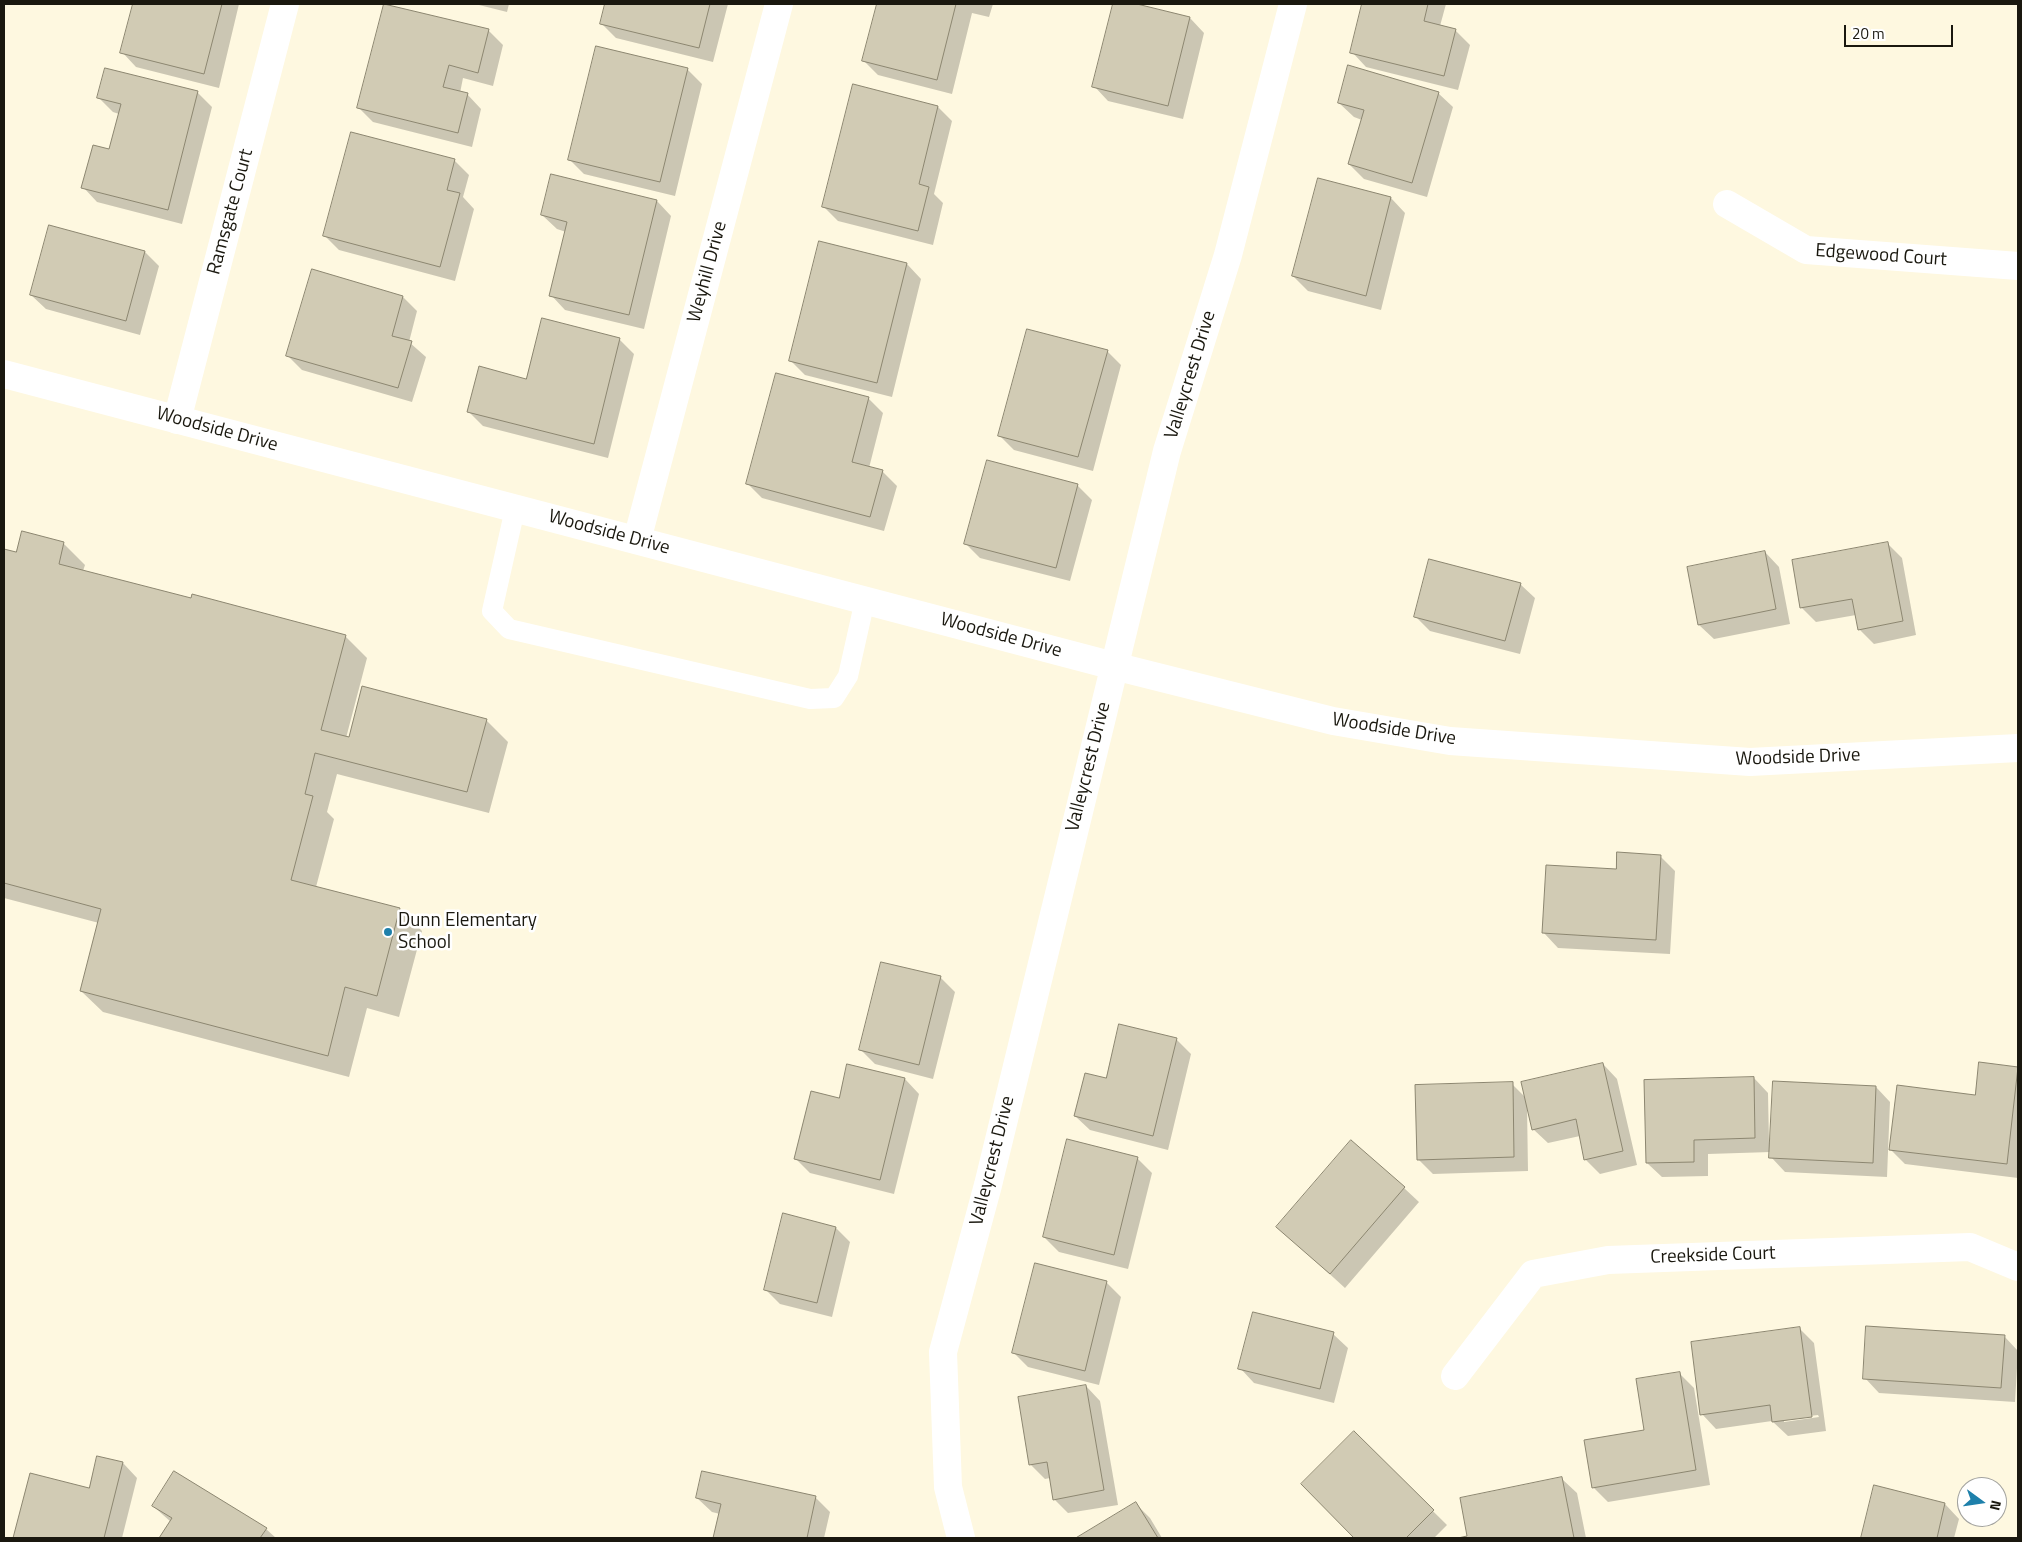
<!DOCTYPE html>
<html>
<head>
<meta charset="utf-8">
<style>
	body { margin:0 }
	#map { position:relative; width:2022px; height:1542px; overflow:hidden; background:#fef8e0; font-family:"Titillium Web",sans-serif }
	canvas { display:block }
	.frame { position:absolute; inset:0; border:5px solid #1a180f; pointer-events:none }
	.north { position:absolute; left:1957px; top:1477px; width:50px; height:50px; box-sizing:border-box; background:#fff; border:1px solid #a3a39f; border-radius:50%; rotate:104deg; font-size:14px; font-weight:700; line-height:20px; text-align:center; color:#1a180f }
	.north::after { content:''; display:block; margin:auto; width:18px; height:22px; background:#1e80ab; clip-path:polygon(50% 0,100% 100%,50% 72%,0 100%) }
	.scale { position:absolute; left:1844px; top:25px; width:109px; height:22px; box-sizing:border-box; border:2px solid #1a180f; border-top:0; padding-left:6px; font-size:15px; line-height:18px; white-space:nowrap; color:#1a180f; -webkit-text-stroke:4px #fff; paint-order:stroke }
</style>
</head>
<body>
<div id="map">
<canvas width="2022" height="1542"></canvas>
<div class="frame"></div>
<div class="north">N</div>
<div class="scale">20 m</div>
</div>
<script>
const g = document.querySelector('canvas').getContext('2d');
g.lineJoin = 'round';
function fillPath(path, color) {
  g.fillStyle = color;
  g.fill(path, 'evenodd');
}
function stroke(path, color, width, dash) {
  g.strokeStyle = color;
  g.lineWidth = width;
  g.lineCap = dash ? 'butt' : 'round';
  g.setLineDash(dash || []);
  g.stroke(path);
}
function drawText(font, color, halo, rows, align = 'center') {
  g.font = font + ' "Titillium Web",sans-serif';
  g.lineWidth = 5;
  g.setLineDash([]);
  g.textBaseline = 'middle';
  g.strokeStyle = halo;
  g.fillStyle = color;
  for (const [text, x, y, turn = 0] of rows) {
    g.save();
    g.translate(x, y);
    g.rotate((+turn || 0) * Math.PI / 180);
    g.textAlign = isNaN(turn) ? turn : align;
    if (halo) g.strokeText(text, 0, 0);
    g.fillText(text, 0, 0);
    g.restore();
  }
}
const shadow = new Path2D(`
	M134 4H239L219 88 136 67 122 52Z
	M475 4H509L507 12Z
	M607 4H728L713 62 616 38 602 24Z
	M878 4H993L989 17 972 13 952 94 878 75 864 61Z
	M1114 4H1132L1190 18 1204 33 1183 119 1108 101 1094 86Z
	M1364 4H1446L1440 26 1455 30 1470 45 1458 90 1366 67 1352 52Z
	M488 30 503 45 493 86 463 78 460 93 467 94 481 109 472 147 373 122 358 107Z
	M687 69 702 84 675 196 584 174 570 160Z
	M854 86 938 107 952 121 934 194 943 203 933 245 838 221 824 207Z
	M197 92 212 107 182 224 97 202 83 187 110 150 119 114 113 112 99 98Z
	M1438 93 1453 107 1427 197 1364 179 1349 164 1362 120 1354 117 1339 103Z
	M454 160 469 175 463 197 474 209 455 281 339 250 325 236Z
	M1319 180 1391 198 1405 213 1381 310 1308 291 1293 276Z
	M657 201 671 216 644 329 565 310 551 295 566 232 557 229 542 215Z
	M145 252 159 266 140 335 46 309 31 295Z
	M907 264 921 279 892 397 805 375 791 361Z
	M313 271 403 297 417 311 409 342 426 357 412 402 302 370 288 356Z
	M620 340 634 354 608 458 483 426 469 412Z
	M1107 351 1121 365 1093 471 1014 450 1000 436Z
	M868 398 883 413 869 468 882 471 897 486 884 531 762 498 748 484Z
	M988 462 1078 486 1092 500 1070 581 980 558 965 543Z
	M63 543 85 565 83 571 192 600 345 636 367 658 346 738 486 720 508 742 489 813 337 774 327 812 334 819 316 887 400 909 422 931 399 1017 367 1008 349 1077 103 1012 81 991 99 923 4 898V550L17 554Z
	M1888 544 1902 558 1916 635 1874 644 1859 629 1856 615 1816 622 1801 607Z
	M1765 552 1779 567 1790 624 1714 639 1699 625 1688 568Z
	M1520 584 1535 598 1520 654 1430 631 1415 616Z
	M1660 856 1675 871 1670 954 1558 948 1544 933 1618 871Z
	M940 977 955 992 933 1079 875 1064 861 1050Z
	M1120 1025 1177 1040 1191 1054 1168 1150 1090 1130 1075 1116 1107 1080Z
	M1603 1064 1617 1079 1637 1165 1600 1174 1585 1159 1580 1136 1548 1143 1533 1129 1527 1106 1528 1171 1433 1174 1418 1159 1512 1084 1526 1098Z
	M848 1065 905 1079 919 1094 894 1194 810 1173 795 1158 840 1100Z
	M2018 1068V1178L1905 1164 1891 1150Z
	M1754 1078 1768 1093 1769 1143 1876 1087 1890 1102 1887 1177 1785 1172 1771 1157V1152L1708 1154V1176L1662 1177 1647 1163Z
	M1137 1158 1152 1173 1128 1269 1059 1252 1044 1237Z
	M1404 1188 1419 1202 1345 1288 1278 1227Z
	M836 1228 850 1242 832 1317 780 1304 765 1289Z
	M1106 1282 1121 1297 1099 1385 1028 1367 1014 1353Z
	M1799 1328 1814 1343 1826 1431 1788 1436 1772 1421 1716 1429 1702 1414ZM1818 1415 1819 1417 1784 1422V1419Z
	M1333 1334 1348 1348 1334 1403 1254 1383 1240 1368Z
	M2004 1336 2018 1351 2015 1402 1879 1393 1865 1378Z
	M1679 1373 1694 1388 1710 1485 1608 1502 1594 1488 1586 1441 1646 1431Z
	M1086 1386 1100 1401 1118 1505 1068 1513 1054 1499 1050 1478 1045 1479 1030 1464Z
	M1354 1433 1447 1525 1434 1538H1356Z
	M123 1463 137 1478 122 1538H15L31 1474 90 1489Z
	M1562 1479 1577 1493 1586 1538H1463L1469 1537Z
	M1875 1487 1945 1504 1959 1519 1954 1538H1862Z
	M815 1497 830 1512 824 1538H714L720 1514 712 1512 697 1498Z
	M1136 1504 1150 1518 1162 1538H1078Z
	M153 1506 266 1529 276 1538H161L171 1522Z`);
const building = new Path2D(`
	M133 4H222L204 74 120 53Z
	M384 4 489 29 478 73 449 65 443 87 468 93 458 133 357 108Z
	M605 4H710L699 48 600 24Z
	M877 4H956L937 80 862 61Z
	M1113 4H1137L1190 17 1168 106 1092 87Z
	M1362 4H1428L1424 21 1456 29 1444 76 1350 53Z
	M596 46 688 68 660 182 568 160Z
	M1348 65 1439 92 1412 183 1348 164 1364 110 1338 103Z
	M105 68 198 91 168 210 81 188 93 145 109 149 121 104 97 98Z
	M853 84 938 106 919 184 929 187 918 231 822 207Z
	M351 132 455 159 447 190 460 193 440 267 323 236Z
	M551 174 657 200 629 315 549 296 567 222 541 215Z
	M1318 178 1391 197 1366 296 1292 276Z
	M49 225 145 251 126 321 30 295Z
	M819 241 907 263 877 383 789 361Z
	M312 269 403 296 392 336 412 341 398 388 286 356Z
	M542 318 620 338 594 444 467 412 479 366 526 379Z
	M1027 329 1108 350 1078 457 998 436Z
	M776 373 869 397 852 462 883 470 870 517 746 484Z
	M987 460 1078 484 1056 568 964 544Z
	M22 531 64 542 59 564 191 598 192 594 346 635 321 730 349 737 362 686 487 719 467 792 315 753 305 794 313 796 291 880 400 908 377 996 345 987 328 1056 80 991 101 909 4 883V549L16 552Z
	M1888 542 1903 621 1858 630 1852 599 1800 608 1792 560Z
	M1765 551 1776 609 1698 625 1687 567Z
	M1429 559 1521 583 1505 641 1414 617Z
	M1617 852 1661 855 1656 940 1542 933 1546 865 1616 869Z
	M881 962 941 976 919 1065 859 1050Z
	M1119 1024 1177 1038 1153 1136 1074 1116 1085 1073 1106 1078Z
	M1979 1062 2018 1067 2007 1164 1889 1150 1897 1085 1975 1095Z
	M1603 1063 1623 1151 1584 1160 1576 1119 1532 1130 1521 1082Z
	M847 1064 905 1078 880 1180 794 1159 811 1091 839 1098Z
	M1754 1077 1755 1138 1694 1140V1162L1646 1163 1644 1080Z
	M1773 1081 1876 1086 1873 1163 1769 1158Z
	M1513 1082 1514 1157 1417 1160 1415 1085Z
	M1067 1139 1138 1157 1114 1255 1043 1237Z
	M1351 1140 1405 1187 1330 1274 1276 1227Z
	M783 1213 836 1227 817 1303 764 1290Z
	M1035 1263 1107 1281 1085 1371 1012 1353Z
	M1253 1312 1334 1332 1320 1389 1238 1369Z
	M1866 1326 2005 1335 2001 1388 1863 1379Z
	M1800 1327 1812 1417 1772 1422 1770 1405 1700 1415 1691 1342Z
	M1680 1372 1696 1470 1592 1488 1584 1440 1644 1430 1636 1379Z
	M1086 1385 1104 1490 1053 1500 1047 1462 1029 1465 1018 1397Z
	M1354 1431 1434 1510 1406 1538H1354L1301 1484Z
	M97 1456 123 1462 104 1538H13L30 1473 89 1488Z
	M174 1471 267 1528 260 1538H159L172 1518 152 1506Z
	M702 1471 816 1496 807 1538H713L721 1504 696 1498Z
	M1562 1477 1574 1538H1458L1467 1536 1460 1498Z
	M1874 1485 1945 1503 1937 1538H1861Z
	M1136 1502 1158 1538H1076Z`);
const service = new Path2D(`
	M515 509 492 611 509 629 810 699 834 698 848 676 865 600`);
const minor = new Path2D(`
	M1727 204 1806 250 2018 266
	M177 420 285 4
	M637 540 779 4
	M1455 1376 1533 1274 1608 1260 1970 1247 2018 1267
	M961 1538 948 1487 943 1352 988 1185 1167 451 1228 255 1293 4`);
const tertiary = new Path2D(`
	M4 374 1114 666 1333 721 1450 741 1750 762 2018 748`);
const markers = [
	[388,932,5,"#1e80ab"]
];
const streetNames = [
	["Ramsgate Court",231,212,-75],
	["Edgewood Court",1881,256,4],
	["Weyhill Drive",708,272,-75],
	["Valleycrest Drive",1191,375,-73],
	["Woodside Drive",217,430,15],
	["Woodside Drive",609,533,15],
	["Woodside Drive",1001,636,15],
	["Woodside Drive",1394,730,9],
	["Woodside Drive",1798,758,-2],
	["Valleycrest Drive",1089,767,-76],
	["Valleycrest Drive",993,1161,-76],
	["Creekside Court",1713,1256,-2]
];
const poiNames = [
	["Dunn Elementary",398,921],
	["School",398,943]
];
fillPath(shadow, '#0003');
fillPath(building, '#d1cbb4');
stroke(building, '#8c8670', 1);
stroke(service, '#fff', 20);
stroke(minor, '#fff', 28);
stroke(tertiary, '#fff', 28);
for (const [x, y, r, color] of markers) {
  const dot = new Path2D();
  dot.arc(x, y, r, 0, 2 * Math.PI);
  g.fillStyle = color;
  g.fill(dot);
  stroke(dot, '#fff', 2);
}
drawText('19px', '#1a180f', '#fff', streetNames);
drawText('19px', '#1a180f', '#fff', poiNames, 'left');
</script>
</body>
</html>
